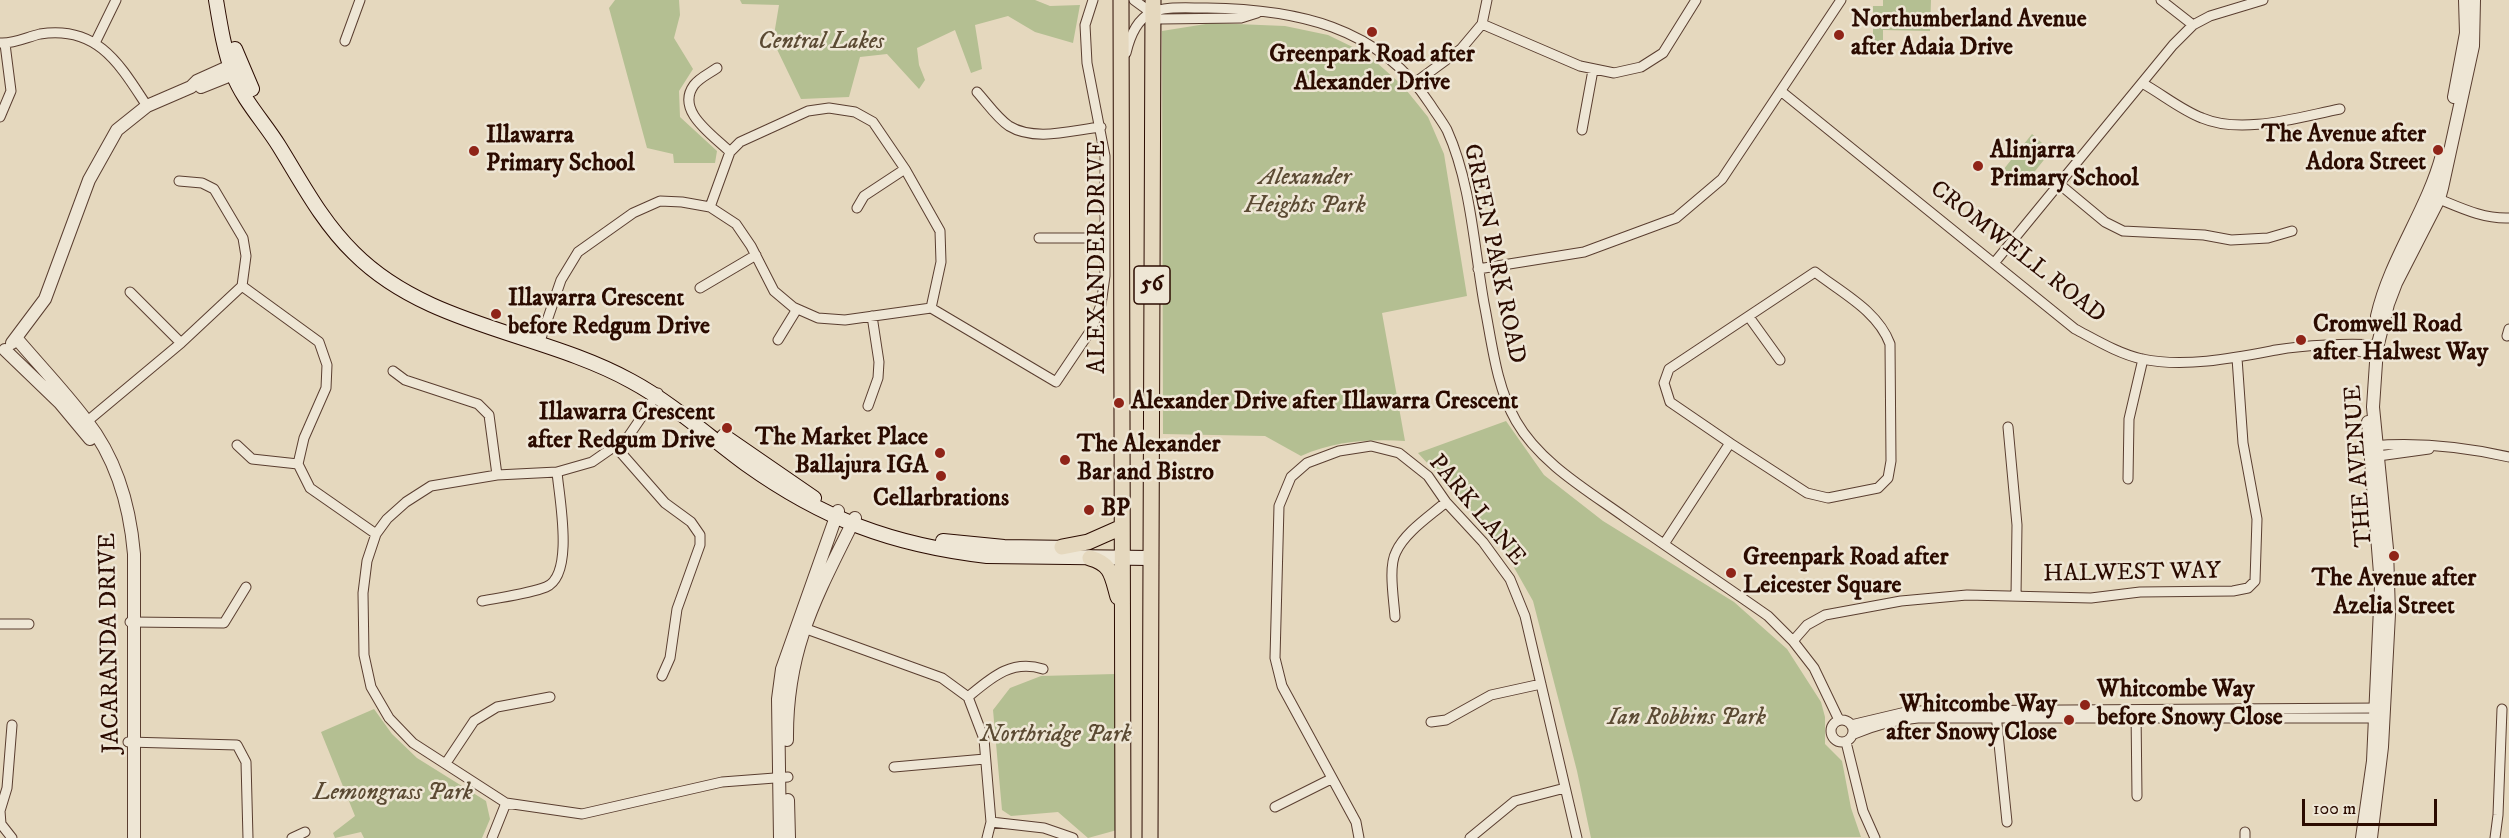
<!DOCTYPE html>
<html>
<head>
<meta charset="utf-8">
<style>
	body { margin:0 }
	#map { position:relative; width:2509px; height:838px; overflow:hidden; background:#e5d8be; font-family:"IM FELL DW Pica",serif }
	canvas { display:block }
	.scale { position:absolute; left:2302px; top:799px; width:135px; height:27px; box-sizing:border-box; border:3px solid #2b0b00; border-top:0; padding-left:8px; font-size:18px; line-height:21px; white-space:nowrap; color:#2b0b00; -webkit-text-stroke:4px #eee6d5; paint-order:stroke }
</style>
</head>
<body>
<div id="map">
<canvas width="2509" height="838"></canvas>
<div class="scale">100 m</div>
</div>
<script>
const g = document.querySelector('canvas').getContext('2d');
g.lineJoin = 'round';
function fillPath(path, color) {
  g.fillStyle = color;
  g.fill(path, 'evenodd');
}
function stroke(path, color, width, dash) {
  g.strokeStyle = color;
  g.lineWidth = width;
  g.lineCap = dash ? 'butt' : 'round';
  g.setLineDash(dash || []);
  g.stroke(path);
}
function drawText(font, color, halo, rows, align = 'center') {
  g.font = font + ' "IM FELL DW Pica",serif';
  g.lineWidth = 5;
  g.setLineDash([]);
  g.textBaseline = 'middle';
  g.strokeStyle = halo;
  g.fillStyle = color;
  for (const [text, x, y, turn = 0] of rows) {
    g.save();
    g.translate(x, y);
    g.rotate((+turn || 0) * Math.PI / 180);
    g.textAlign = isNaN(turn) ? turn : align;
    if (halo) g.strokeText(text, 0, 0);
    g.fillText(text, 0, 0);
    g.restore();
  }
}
const green = new Path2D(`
	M615 0H679L680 15 674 38 693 69 679 91 680 117 717 151 715 163H674L673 154 647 148 609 8Z
	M740 0H1035L1050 6 1080 5 1073 43 1035 32 1008 16 975 25 982 69 971 73 955 30 917 48 919 65 925 80 919 89 887 54 860 57 849 97 801 99 773 41 779 5 742 4Z
	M1883 0H1931L1930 31 1883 30V42H1873V6H1883Z
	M1212 23 1285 26 1328 35 1367 54 1403 86 1428 117 1444 154 1467 296 1382 313 1405 441C1370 439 1334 441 1301 456L1265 436 1163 434 1162 31Z
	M2032 134 2051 151 2024 185 2003 170Z
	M1506 421 1544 475 1603 521 1734 602 1787 649 1821 702 1825 717V744L1842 761 1851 808 1861 837 1591 838 1577 771 1533 601 1499 541 1418 453Z
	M1115 674 1117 830 1088 838 1058 812 1011 816 1002 810 993 710 1010 688 1041 676Z
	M374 709 392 734 417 758 486 801 490 819 482 838H364L361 832 335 838 333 833 355 816 321 732Z`);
const minor = new Path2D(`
	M1134 0 1160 19 1241 18 1257 13
	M2161 0 2193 25
	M1482 24 1580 66 1614 73 1641 67 1663 53 1696 0
	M345 41 360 0
	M0 43C14 44 27 37 40 34 98 25 120 65 147 106
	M95 43 116 0
	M1126 53C1138 2 1163 8 1207 8 1295 9 1379 26 1430 104 1435 112 1442 121 1447 130 1471 183 1474 247 1484 303 1492 343 1496 386 1516 421 1540 463 1587 490 1626 518 1673 551 1721 583 1768 616L1793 641 1814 668 1839 720
	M717 68C710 73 699 78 694 85 675 111 713 135 730 152
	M1416 82 1461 49 1482 24 1487 0
	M2142 83C2162 94 2181 110 2202 118 2242 135 2299 117 2340 109
	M977 92C987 103 997 118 1009 126 1035 142 1073 130 1101 127
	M1782 92 2075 329C2096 340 2119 354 2142 359 2185 368 2234 358 2276 350 2305 345 2348 343 2377 345
	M0 117 11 91 5 44
	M1582 130 1593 70
	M179 181 202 183 214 189 243 238 246 256 242 286
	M2058 183 2105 222 2123 231 2204 235 2231 240 2268 238 2292 231
	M2434 197C2459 207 2482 219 2509 218
	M710 207 730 152 740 142 808 111 829 108 855 112 873 122 905 169 940 231 941 262 931 308
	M857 208 864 196 905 169
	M1039 238H1104
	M1995 262 2173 45 2193 25 2210 16 2263 0
	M1478 269 1584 252 1676 218 1722 179 1841 0
	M700 288 756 255
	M130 292 181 343
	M1749 317 1780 360
	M2507 336 2509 329
	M778 340 797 309
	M539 344 561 280 578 252 633 213 660 201 682 202 710 207 736 224 751 246 774 291 793 307 818 318 845 320 931 308 1056 382 1091 330 1101 305 1105 276V156L1087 63 1085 25 1093 0
	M2337 348 2376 354
	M393 371 405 380 478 404 489 415 497 475
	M658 393 628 437 592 462 557 472 497 475 431 486 406 502 387 519 376 534 367 561 363 593 364 655 371 687 389 718 413 743 506 803 582 814 722 782 788 777
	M868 406 878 378 879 362 872 316
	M84 424 181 343 242 286 319 342 327 365 326 388 304 438 298 464 310 488 376 534
	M2008 427 2017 525 2016 596
	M237 445 252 459 298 464
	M615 446 665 503 691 522 700 535V545L677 609 670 658 662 676
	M2372 446C2417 442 2464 447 2509 457
	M2371 457 2429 449
	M2128 479 2129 419 2143 359
	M1664 544 1730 443 1807 493 1828 498 1878 488 1888 478 1891 461 1890 344C1878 311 1842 293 1815 272L1669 369 1664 383 1670 402 1730 443
	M482 601C502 597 528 594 546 587 575 575 559 497 557 472
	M1395 617C1394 600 1388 567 1396 552 1405 532 1430 516 1446 502
	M130 622 224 623 246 587
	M0 624H29
	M801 627 942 678 968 697 984 739 991 822 987 838
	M1793 641 1807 625 1825 615 1901 601 1967 595 2091 598 2140 592 2233 591 2248 588 2255 581 2257 519 2243 443 2237 358
	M968 697C991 678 1011 659 1043 669
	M2136 711 2137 796
	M1996 714 2007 822
	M1831 731a11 11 0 1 1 22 0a11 11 0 1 1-22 0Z
	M1431 722 1446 720 1491 695 1541 684
	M12 725 7 788 0 811 1 824 12 838
	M1851 725 1910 711 2381 708
	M1854 734C1875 725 1894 720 1918 718H2380
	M128 742 237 745 246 762 248 838
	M1846 742 1863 811 1875 838
	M446 763 474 721 497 707 550 697
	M894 767 985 759
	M1275 807 1331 779
	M991 822 1044 828 1073 838
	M292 838 305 832
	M492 838 506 803
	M1359 838 1356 822 1282 686 1275 658 1279 506 1291 477 1307 463 1339 451 1371 446 1399 453 1428 476 1446 502 1483 542 1510 579 1525 616 1577 838
	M1470 838 1515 801 1565 788
	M2245 838V832
	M2495 838 2498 815 2502 709`);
const tertiary = new Path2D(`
	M201 87 241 71
	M2454 97 2466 33 2465 0
	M2377 316C2390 259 2427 211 2442 155
	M17 339C40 366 65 392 86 420 116 458 130 507 134 554V838
	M12 343 45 299 89 180 117 130 147 106 191 87 197 81 237 63
	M5 350 60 403 90 439
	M787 740C786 649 816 597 855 518
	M788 800 789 838
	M780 838 778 699 782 669 838 511
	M2362 838 2373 761 2381 586 2368 422
	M2371 838 2382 747 2389 614 2387 549 2373 407 2377 348 2388 304 2396 283 2439 199 2442 188 2473 46 2474 0`);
const secondary = new Path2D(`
	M216 0C220 24 224 50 233 74 243 100 264 122 279 146 302 183 322 222 354 253 428 327 542 332 631 381 672 403 708 436 746 464 823 519 892 545 987 556L1150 558
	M235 49 252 89
	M724 436 814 498
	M943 541 1004 547 1073 548`);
const primary = new Path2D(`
	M1121 0 1123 838
	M1062 547 1088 542 1122 527
	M1090 558C1112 564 1112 576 1118 597
	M1150 838 1153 0`);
const markers = [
	[1372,32,6,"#8f2418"],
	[1839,35,6,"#8f2418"],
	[2438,150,6,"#8f2418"],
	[474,151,6,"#8f2418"],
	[1978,166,6,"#8f2418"],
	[496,314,6,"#8f2418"],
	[2301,340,6,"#8f2418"],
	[1119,403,6,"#8f2418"],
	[727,428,6,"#8f2418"],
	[940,453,6,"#8f2418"],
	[1065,460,6,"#8f2418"],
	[941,476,6,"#8f2418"],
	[1089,510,6,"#8f2418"],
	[2394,556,6,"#8f2418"],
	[1731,573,6,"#8f2418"],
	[2085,705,6,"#8f2418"],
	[2069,720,6,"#8f2418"]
];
const shields = [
	[1152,285,36]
];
const shieldNames = [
	["56",1152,285]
];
const poiNames = [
	["Northumberland Avenue",1851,21],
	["after Adaia Drive",1851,49],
	["Greenpark Road after",1372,56,"center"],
	["Alexander Drive",1372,84,"center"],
	["The Avenue after",2426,136,"right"],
	["Adora Street",2426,164,"right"],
	["Illawarra",486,137],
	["Primary School",486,165],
	["Alinjarra",1990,152],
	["Primary School",1990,180],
	["Illawarra Crescent",508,300],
	["before Redgum Drive",508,328],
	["Cromwell Road",2313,326],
	["after Halwest Way",2313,354],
	["Alexander Drive after Illawarra Crescent",1131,403],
	["Illawarra Crescent",715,414,"right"],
	["after Redgum Drive",715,442,"right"],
	["The Market Place",928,439,"right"],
	["Ballajura IGA",928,467,"right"],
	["The Alexander",1077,446],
	["Bar and Bistro",1077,474],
	["Cellarbrations",941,500,"center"],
	["BP",1101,510],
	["Greenpark Road after",1743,559],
	["Leicester Square",1743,587],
	["The Avenue after",2394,580,"center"],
	["Azelia Street",2394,608,"center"],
	["Whitcombe Way",2097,691],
	["before Snowy Close",2097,719],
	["Whitcombe Way",2057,706,"right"],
	["after Snowy Close",2057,734,"right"]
];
const parkNames = [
	["Central Lakes",821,43],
	["Alexander",1305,179],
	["Heights Park",1305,207],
	["Ian Robbins Park",1687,719],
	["Northridge Park",1056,736],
	["Lemongrass Park",393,794]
];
const streetNames = [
	["CROMWELL ROAD",2017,253,38],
	["GREEN PARK ROAD",1493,254,78],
	["ALEXANDER DRIVE",1099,257,-90],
	["THE AVENUE",2360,466,-94],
	["PARK LANE",1476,511,50],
	["HALWEST WAY",2132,574,-1],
	["JACARANDA DRIVE",111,643,-91]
];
fillPath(green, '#b4bf92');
stroke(minor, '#5a3e30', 11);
stroke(tertiary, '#5a3e30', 14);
stroke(secondary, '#2b0b00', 16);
stroke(primary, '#2b0b00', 17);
stroke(minor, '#eee6d5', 9);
stroke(tertiary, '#eee6d5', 12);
stroke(secondary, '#eee6d5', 14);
stroke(primary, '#e5d8be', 15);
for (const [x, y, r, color] of markers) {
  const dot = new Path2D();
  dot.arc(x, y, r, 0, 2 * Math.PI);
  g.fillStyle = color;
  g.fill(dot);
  stroke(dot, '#eee6d5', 2);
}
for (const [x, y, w] of shields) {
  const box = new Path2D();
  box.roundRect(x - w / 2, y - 19, w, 38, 4.5);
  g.fillStyle = '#eee6d5';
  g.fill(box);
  stroke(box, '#2b0b00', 1.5);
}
drawText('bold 22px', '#2b0b00', null, shieldNames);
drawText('bold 24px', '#2b0b00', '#eee6d5', poiNames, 'left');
drawText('italic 24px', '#5b4a33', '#eee6d5', parkNames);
drawText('24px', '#2b0b00', '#eee6d5', streetNames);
</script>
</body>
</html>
